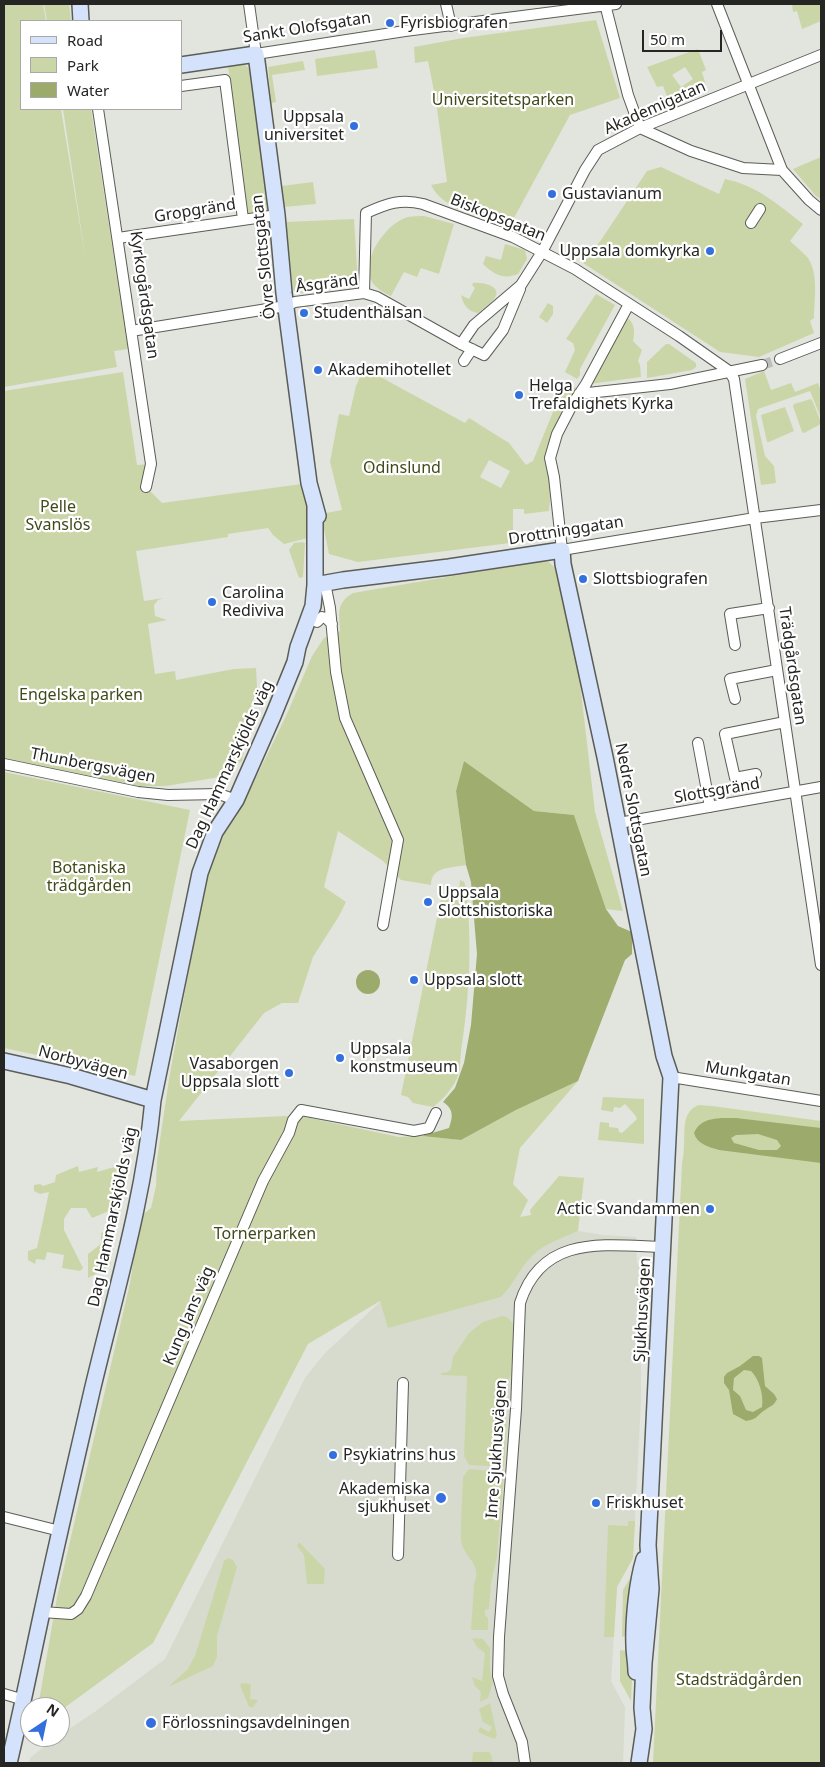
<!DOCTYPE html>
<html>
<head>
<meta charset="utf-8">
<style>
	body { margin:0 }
	#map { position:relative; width:825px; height:1767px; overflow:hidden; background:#e2e4de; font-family:"Noto Sans",sans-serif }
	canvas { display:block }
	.frame { position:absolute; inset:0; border:5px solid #252523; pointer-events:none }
	.legend { position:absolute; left:20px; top:20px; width:162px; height:90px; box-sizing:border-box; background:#fff; border:1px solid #a8a8a7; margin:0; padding:6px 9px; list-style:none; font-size:15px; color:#252523 }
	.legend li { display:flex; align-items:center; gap:10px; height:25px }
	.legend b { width:25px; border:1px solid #a8a8a7 }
	.north { position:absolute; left:20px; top:1697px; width:50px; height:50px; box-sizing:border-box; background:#fff; border:1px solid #a8a8a7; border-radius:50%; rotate:34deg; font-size:14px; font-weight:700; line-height:20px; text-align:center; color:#252523 }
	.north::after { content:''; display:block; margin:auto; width:18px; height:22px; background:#3370de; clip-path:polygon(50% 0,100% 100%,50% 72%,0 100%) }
	.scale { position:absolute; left:642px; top:30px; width:80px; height:22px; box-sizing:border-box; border:2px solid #252523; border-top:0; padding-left:6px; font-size:15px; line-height:18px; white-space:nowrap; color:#252523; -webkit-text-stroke:4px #fff; paint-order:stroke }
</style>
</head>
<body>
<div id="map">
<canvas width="825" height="1767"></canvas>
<div class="frame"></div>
<ul class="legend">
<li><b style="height:6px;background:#d5e2fb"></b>Road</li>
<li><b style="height:14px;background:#cbd6a8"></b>Park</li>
<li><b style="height:14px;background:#9caa6b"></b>Water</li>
</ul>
<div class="north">N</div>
<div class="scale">50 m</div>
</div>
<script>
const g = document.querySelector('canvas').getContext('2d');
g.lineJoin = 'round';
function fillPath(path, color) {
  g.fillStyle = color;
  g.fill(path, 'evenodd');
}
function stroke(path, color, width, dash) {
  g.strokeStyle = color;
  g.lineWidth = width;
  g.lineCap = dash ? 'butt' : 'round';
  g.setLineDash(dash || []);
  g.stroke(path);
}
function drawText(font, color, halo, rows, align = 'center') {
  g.font = font + ' "Noto Sans",sans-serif';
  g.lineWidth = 4.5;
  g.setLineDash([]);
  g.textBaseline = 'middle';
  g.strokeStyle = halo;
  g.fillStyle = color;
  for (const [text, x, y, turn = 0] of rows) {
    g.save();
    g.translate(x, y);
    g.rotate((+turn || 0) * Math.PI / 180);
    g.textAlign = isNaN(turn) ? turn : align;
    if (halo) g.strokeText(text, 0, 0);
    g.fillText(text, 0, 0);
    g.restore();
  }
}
const built = new Path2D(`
	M578 1231 603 1235 636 1237 637 1263 642 1271 637 1333 641 1368V1401L633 1558 617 1587 611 1681 625 1707 623 1763H29L30 1758 46 1745 57 1737H60V1735L96 1711 165 1659 305 1378 325 1353 381 1301Z`);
const green = new Path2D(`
	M4 4H43L46 21H21V109H61L86 262 63 109H91L128 349 114 351 117 367 4 387Z
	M44 4H69L71 21H47Z
	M792 4H821V21L802 29 797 11 793 12Z
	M596 20 620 98 570 115 509 227C483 218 444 211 431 185L447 182 436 101 428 61 415 63 414 47 463 38Z
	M698 49 706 70 702 72 707 89 670 104 663 86 657 87 647 67ZM685 67 693 79 681 87 672 75Z
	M375 50 378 68 317 76 315 59Z
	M303 61 305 70 272 75 276 102 271 103 268 67Z
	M243 63 255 74 271 209 247 213 228 66Z
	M821 157V199L816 196 793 169Z
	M661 167 719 194 725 179C758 186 777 204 803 224L790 241C796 247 803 252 808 258 819 275 814 300 814 318L810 321 814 333 759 357 720 352 583 263 601 240 647 171Z
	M313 182 316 204 284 207 282 186Z
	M424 216 454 224 439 274 421 268 417 277 404 272 391 296C384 293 376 288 372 282 360 260 386 223 408 217 413 216 419 216 424 216Z
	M354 219 358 284 341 287 340 280 307 284V293H297L293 290 286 222Z
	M505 244 525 250 527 259 518 274C504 280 493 274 483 264L486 256 501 260Z
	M473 283C482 282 504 286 494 299 490 304 483 309 478 313 468 312 463 304 461 295L469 299 475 288 472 285Z
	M596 294 615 305 580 369V375L577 379 565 372 575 350 573 343 566 339Z
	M548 303 553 306V314L547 323 539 317Z
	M626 317C635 322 635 332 633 341L642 350 638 361 640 365 641 377 590 384Z
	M666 344H669L696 363V367L692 370 647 378V362Z
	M364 368 465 423 469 418 509 443 526 465 533 461 564 385 565 383 578 389 556 431 549 511 524 514V509H513V546L510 543 358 562 329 554 321 514 342 510 330 462 339 414 349 416 356 386ZM489 460 510 471 501 488 480 477Z
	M764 371 771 390 791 383 795 392 818 383 821 391V418L810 391 758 409 756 416 765 456 774 466 776 483 761 485 745 379Z
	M123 372 137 465 151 464 146 487 162 503 309 483 316 536 284 544 273 535 268 528 228 534V537L136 551 144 601 164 598 158 600 154 605 155 616 167 620 148 624 155 674 175 671 176 680 234 669 256 668 257 687 246 724 245 747 242 761 228 774 214 778 166 786H139L4 758V391Z
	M811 399 812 400 821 422 819 425 804 433 802 432 793 406 794 404Z
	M785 407 794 431 769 442H767L761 415Z
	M302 542 305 543 303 577 299 578 289 550 294 543Z
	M541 561 549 562 555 568 573 623 595 812 623 911 606 909 574 815 534 811 464 761 456 791 466 865C452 868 431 866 431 885L401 880 383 861 338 831 324 887 346 902 339 916 313 957 298 1003H282L264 1013 179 1121 285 1116 305 1117 399 1137 422 1136 461 1140 516 1110 578 1081 520 1148 513 1184 528 1200 520 1217 531 1215 530 1210 559 1176 584 1178 578 1231C563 1238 545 1243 533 1255 520 1267 514 1284 501 1297L388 1328 380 1301 308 1344 153 1643 60 1711V1707H38L57 1597 130 1283 140 1217 151 1208 156 1186 157 1160 169 1079 194 942 210 868 221 839 236 817 253 784 286 716 312 656 324 638 340 631C339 613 336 603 353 593Z
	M4 772 190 810 135 1076 4 1048Z
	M460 880 464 882 466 887C472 940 470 991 462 1044 460 1054 461 1068 457 1078 452 1090 442 1100 433 1107L413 1103 408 1097 401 1095 441 898C454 899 460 892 460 880Z
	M603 1097 644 1099V1144L598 1140 600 1122 609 1123V1127L618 1128 619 1132 622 1133 637 1119 635 1115 625 1104 620 1108 614 1107 613 1112 601 1110Z
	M699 1105 712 1106 821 1121V1763H653L682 1164C683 1158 684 1151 684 1144 685 1129 682 1111 699 1105Z
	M130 1156 110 1266 88 1278V1254L101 1244V1233L116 1227 109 1211 92 1218 86 1208H71L64 1219V1230L83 1268 80 1271 62 1268 64 1255 47 1252 45 1260 36 1259 35 1264 28 1260V1251L37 1248 49 1192 40 1194 34 1191V1185L40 1184 43 1186 55 1182 56 1175 78 1166 79 1172 98 1167 97 1172 118 1166 119 1158Z
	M502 1316 507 1317 514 1325 511 1374 507 1386 504 1412 507 1423 504 1467 469 1465 464 1456 467 1376 441 1375V1373L448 1372 451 1369 453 1357 469 1333 483 1322Z
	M469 1469 504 1472 497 1557 491 1583 489 1609 485 1610V1615L488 1618V1630H471L474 1584C482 1566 468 1560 462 1545 459 1537 463 1490 463 1477Z
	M628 1521H635L633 1558 617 1587 614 1637H604L608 1525 628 1526Z
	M299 1542 325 1569 324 1584H307L304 1555 297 1546Z
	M228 1558 233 1560 237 1567 217 1636V1657L213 1666 168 1687 187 1670 195 1656 224 1561Z
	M632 1575 630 1629 628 1634 622 1637 623 1590Z
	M472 1638 483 1639 490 1648V1669L493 1682 488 1698 480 1702 481 1692 475 1686 472 1677 482 1681 485 1653 477 1647Z
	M620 1650 627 1651 633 1660 631 1701 620 1681Z
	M242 1683 251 1684 250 1699 258 1700 253 1707H249L240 1685Z
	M490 1703 497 1736 494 1739 478 1732 480 1727 489 1732 492 1727 483 1722 479 1709Z
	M473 1752H489L491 1755 493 1763H472Z`);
const forest = new Path2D(`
	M464 761 534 811 574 815 606 909 618 926 632 932V954L625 960 578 1081 516 1110 461 1140 422 1136 449 1128C453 1117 454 1109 443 1102L455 1088 464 1063 471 1025 477 954 471 882 466 865 456 791Z`);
const water = new Path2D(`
	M356 982a12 12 0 1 1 24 0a12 12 0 1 1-24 0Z
	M736 1118 821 1128V1163L719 1150C709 1147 697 1144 694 1133 701 1116 721 1118 736 1118ZM758 1134 777 1140 781 1146 777 1150H759L734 1143 731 1138 736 1135Z
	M753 1356H759L762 1358 765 1386 774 1394 777 1399C774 1406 770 1406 765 1410 756 1416 758 1419 746 1421L733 1414 729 1390 724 1383V1377L727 1373 740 1366ZM744 1370 751 1371C759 1379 764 1395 762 1407L753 1412 746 1410 740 1396 733 1390 734 1378Z`);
const streetTunnel = new Path2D(`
	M762 365 780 359`);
const street = new Path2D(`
	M249 4 256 54 405 31 616 4
	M446 4 451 26
	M605 4 628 95 640 128 691 151 743 168 782 170
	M717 4 782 170 809 200 821 210
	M181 86 225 80 243 219
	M98 109 151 464 146 487
	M751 223 760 209
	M118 238 277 215
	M364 293 366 213C386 204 401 198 423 204L513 237 575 269 679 336 729 371 734 379C763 575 792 770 821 965
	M629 304 586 384 572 405 557 434 550 458 554 477 562 550 755 518 821 510
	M131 331 286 306 295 302 364 293 377 297 461 344 484 355 503 330 520 289
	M461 344 474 325 521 285 542 252 585 170 598 150 640 128 821 55
	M780 359 821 343
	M464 361 472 349
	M579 394 670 384 762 365
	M325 583 330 608 336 672 345 718 398 840 383 925
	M317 622 322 617 326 618 332 624
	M735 645 730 614 769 608
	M735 699 730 679 777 670
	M698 743 710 807
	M4 764 138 792 168 795 219 794 236 800
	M756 774 735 778 725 734 785 722
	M619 823 821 787
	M671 1077 821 1101
	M4 1517 60 1531
	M398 1555 403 1383
	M42 1612 71 1614 78 1609 86 1596 263 1181 289 1133 293 1120 301 1110 414 1131 429 1128 436 1113
	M4 1694 24 1700
	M525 1763 522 1742 503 1694 498 1676 499 1637 516 1409 520 1303C542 1234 604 1245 663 1247`);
const secondary = new Path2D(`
	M80 4 81 21
	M181 65 256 54 277 215 284 293 309 483 318 516
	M315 585 343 580 449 567 562 550 563 564 605 757 664 1056 671 1077 648 1545 651 1589 644 1663 642 1708 644 1729 639 1763
	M4 1061 71 1076 153 1100
	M636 1672C636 1662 634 1654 634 1645 633 1620 637 1582 644 1559
	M9 1763C21 1713 31 1663 42 1612 58 1538 75 1465 92 1391 115 1294 144 1199 153 1100L200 873 215 832 236 800 273 716 295 662 298 647 313 606 315 585V506`);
const markers = [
	[390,23,5,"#3370de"],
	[354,126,5,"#3370de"],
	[552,194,5,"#3370de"],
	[710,251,5,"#3370de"],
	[304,313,5,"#3370de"],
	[318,370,5,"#3370de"],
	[519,395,5,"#3370de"],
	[583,579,5,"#3370de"],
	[212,602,5,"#3370de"],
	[428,902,5,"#3370de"],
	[414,980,5,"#3370de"],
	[340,1058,5,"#3370de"],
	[289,1073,5,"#3370de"],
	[710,1209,5,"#3370de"],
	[333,1455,5,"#3370de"],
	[441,1498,6,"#3370de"],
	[596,1503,5,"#3370de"],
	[151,1723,6,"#3370de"]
];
const poiNames = [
	["Fyrisbiografen",400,23],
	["Uppsala",344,117,"right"],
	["universitet",344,135,"right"],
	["Gustavianum",562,194],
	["Uppsala domkyrka",700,251,"right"],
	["Studenthälsan",314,313],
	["Akademihotellet",328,370],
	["Helga",529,386],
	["Trefaldighets Kyrka",529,404],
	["Slottsbiografen",593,579],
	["Carolina",222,593],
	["Rediviva",222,611],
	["Uppsala",438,893],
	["Slottshistoriska",438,911],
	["Uppsala slott",424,980],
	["Uppsala",350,1049],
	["konstmuseum",350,1067],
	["Vasaborgen",279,1064,"right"],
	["Uppsala slott",279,1082,"right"],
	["Actic Svandammen",700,1209,"right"],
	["Psykiatrins hus",343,1455],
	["Akademiska",430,1489,"right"],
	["sjukhuset",430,1507,"right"],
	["Friskhuset",606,1503],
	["Förlossningsavdelningen",162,1723]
];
const streetNames = [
	["Sankt Olofsgatan",307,28,-9],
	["Akademigatan",655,108,-24],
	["Gropgränd",195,211,-9],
	["Biskopsgatan",498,218,22],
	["Övre Slottsgatan",264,257,-96],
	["Åsgränd",327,284,-7],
	["Kyrkogårdsgatan",144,295,82],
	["Drottninggatan",566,531,-9],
	["Trädgårdsgatan",792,666,82],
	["Dag Hammarskjölds väg",230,765,-65],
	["Thunbergsvägen",93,766,11],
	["Slottsgränd",717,791,-10],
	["Nedre Slottsgatan",633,810,79],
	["Norbyvägen",83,1063,15],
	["Munkgatan",748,1074,9],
	["Dag Hammarskjölds väg",113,1217,-78],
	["Sjukhusvägen",643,1310,-87],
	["Kung Jans väg",189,1316,-67],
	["Inre Sjukhusvägen",497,1449,-86]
];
const parkNames = [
	["Universitetsparken",503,100],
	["Odinslund",402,468],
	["Pelle",58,507],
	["Svanslös",58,525],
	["Engelska parken",81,695],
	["Botaniska",89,868],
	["trädgården",89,886],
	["Tornerparken",265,1234],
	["Stadsträdgården",739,1680]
];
fillPath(built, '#d7dbcd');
fillPath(green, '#cbd6a8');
fillPath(forest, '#9fad6e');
fillPath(water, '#9caa6b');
stroke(streetTunnel, '#bcbeb9', 10, [10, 5]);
stroke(street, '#5b5d57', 12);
stroke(secondary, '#5b5d57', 18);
stroke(street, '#fff', 10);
stroke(secondary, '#d5e2fb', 15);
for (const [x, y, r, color] of markers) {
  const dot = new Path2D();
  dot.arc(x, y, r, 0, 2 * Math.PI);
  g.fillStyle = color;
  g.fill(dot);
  stroke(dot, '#fff', 2);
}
drawText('16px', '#252523', '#fff', poiNames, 'left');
drawText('16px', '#252523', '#fff', streetNames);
drawText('16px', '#414a1a', '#fff', parkNames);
</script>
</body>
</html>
